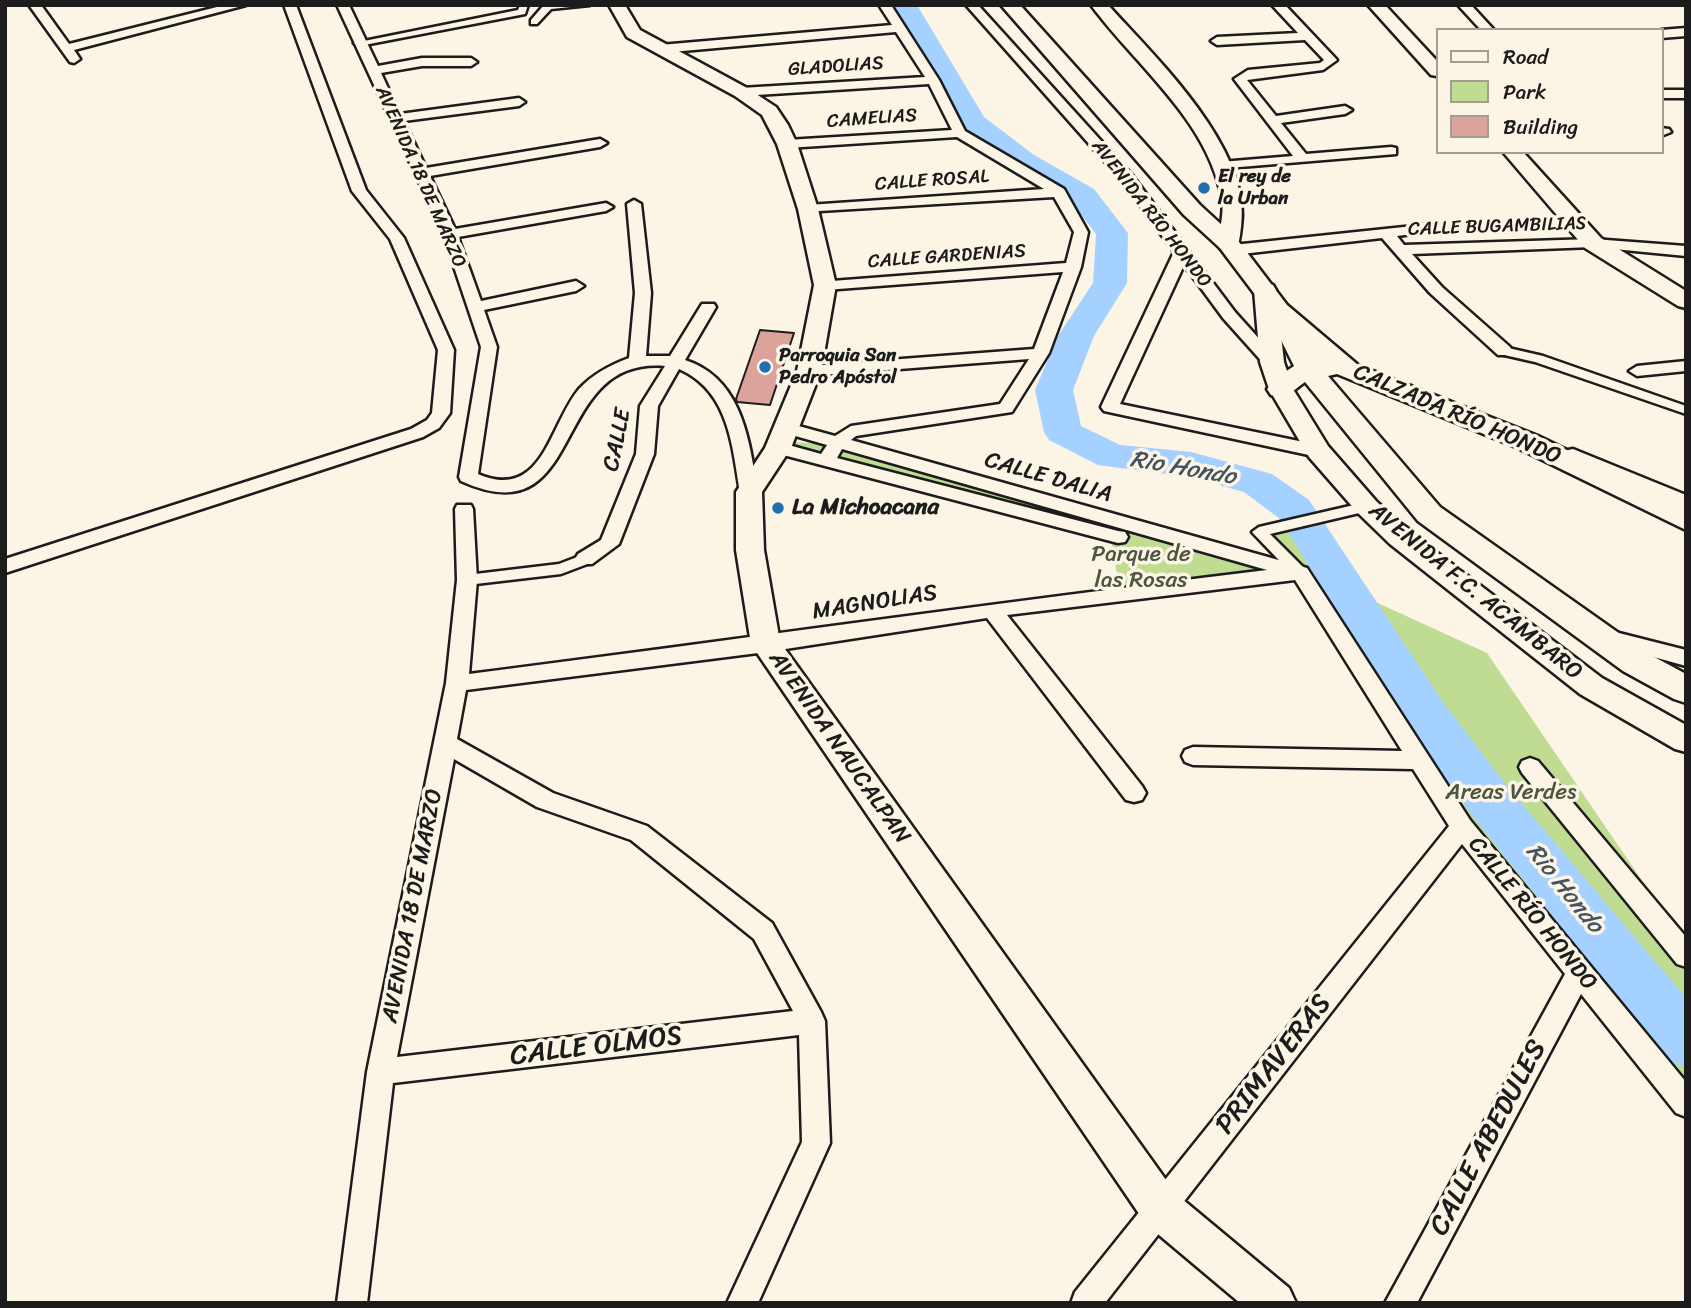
<!DOCTYPE html>
<html>
<head>
<meta charset="utf-8">
<style>
	body { margin:0 }
	#map { position:relative; width:1691px; height:1308px; overflow:hidden; background:#fcf5e5; font-family:Sriracha,sans-serif }
	canvas { display:block }
	.frame { position:absolute; inset:0; border:7px solid #1c1c1c; pointer-events:none }
	.legend { position:absolute; left:1436px; top:28px; width:228px; height:126px; box-sizing:border-box; background:#fcf5e5; border:2px solid #a29e95; margin:0; padding:9px 12px; list-style:none; font-size:21px; color:#1c1c1c }
	.legend li { display:flex; align-items:center; gap:14px; height:35px }
	.legend b { width:35px; border:2px solid #a29e95 }
</style>
</head>
<body>
<div id="map">
<canvas width="1691" height="1308"></canvas>
<div class="frame"></div>
<ul class="legend">
<li><b style="height:9px;background:#fcf5e5"></b>Road</li>
<li><b style="height:19px;background:#c0db92"></b>Park</li>
<li><b style="height:19px;background:#dca39b"></b>Building</li>
</ul>
</div>
<script>
const g = document.querySelector('canvas').getContext('2d');
g.lineJoin = 'round';
function fillPath(path, color) {
  g.fillStyle = color;
  g.fill(path, 'evenodd');
}
function stroke(path, color, width, dash) {
  g.strokeStyle = color;
  g.lineWidth = width;
  g.lineCap = dash ? 'butt' : 'round';
  g.setLineDash(dash || []);
  g.stroke(path);
}
function drawText(font, color, halo, rows, align = 'center') {
  g.font = font + ' Sriracha,sans-serif';
  g.lineWidth = 7;
  g.setLineDash([]);
  g.textBaseline = 'middle';
  g.strokeStyle = halo;
  g.fillStyle = color;
  for (const [text, x, y, turn = 0] of rows) {
    g.save();
    g.translate(x, y);
    g.rotate((+turn || 0) * Math.PI / 180);
    g.textAlign = isNaN(turn) ? turn : align;
    if (halo) g.strokeText(text, 0, 0);
    g.fillText(text, 0, 0);
    g.restore();
  }
}
const green = new Path2D(`
	M778 441 837 445 1298 572 1259 532 1301 523 1330 565 1300 573 1121 595 1110 536 836 462Z
	M1345 588 1487 653 1686 945V1103L1421 760 1360 609Z`);
const river = new Path2D(`
	M892 5H917L984 117 1034 155 1094 189 1128 233 1127 283 1094 336 1073 390 1081 426 1120 445 1191 452 1272 474 1309 500 1445 705 1507 786 1686 998V1068L1666 1060 1471 814 1411 731 1280 519 1244 492 1190 477 1098 465 1049 440 1044 432 1035 390 1058 336 1093 283 1096 234 1072 203 1012 167 963 128Z`);
const building = new Path2D(`
	M760 330 794 333 770 405 737 402 736 399Z`);
const pedestrian = new Path2D(`
	M520 5H528L525 14 359 46 354 43 518 10Z
	M544 5H590L551 9 537 24H531V20Z
	M1504 347 1543 356 1686 406V414L1535 362 1500 354 1498 351Z
	M1367 502 1372 504 1374 507 1372 510 1270 534 1305 569 1307 573 1305 577H1295L1252 532 1259 527Z
	M585 554 592 559 590 563 561 574 467 585 460 580 467 575 559 564Z`);
const minor = new Path2D(`
	M29 5H41L69 44 225 5H246L74 50 80 59 74 63 70 62Z
	M284 5H296L366 190 404 238 454 350 450 413 439 428 423 437 5 573V559L411 429 427 420 432 413 438 350 390 239 352 191Z
	M337 5H349L378 66 422 58H471L477 62 471 66H422L381 73 400 114 519 98 525 102 519 106 404 121 426 168 600 139 607 143 600 147 430 176 455 229 606 203 613 207 606 211 458 237 481 301 576 281 584 286 576 291 484 310 497 347 478 474C543 502 549 425 579 389 593 374 610 365 629 358L635 293 627 204 634 200 641 204 651 293 646 356H670L702 304H714L716 307 685 360C743 379 749 441 758 492L756 496H742L740 492C732 445 729 391 679 369L658 406 654 454 619 544 592 564H578L575 559 578 554 601 540 636 454 640 406 665 366C547 356 589 539 461 481L459 477 481 347 443 234Z
	M879 5H891L939 80 965 131 1064 189 1088 232 1081 267 1049 353 1012 412 856 436 851 440 1307 568 1470 820 1686 1082V1117L1676 1113 1581 994 1417 1303H1385L1565 974 1462 844 1105 1303H1071L1075 1292 1449 826 1413 769 1193 765 1185 762 1182 756 1185 750 1193 747 1402 751 1295 580 1007 615 1142 786 1146 793 1142 800 1134 802 1126 800 987 618 766 652 466 690 457 739 553 793 647 826 772 923 821 1012 825 1021 830 1143 758 1303H727L802 1142 799 1035 393 1083 367 1303H337L367 1072 446 683 457 580 455 509 457 505H471L473 509 477 580 469 674C735 640 1000 602 1267 570L842 449 837 458 1118 531 1125 532 1128 537 1125 542 1118 543 772 452 769 448 778 442 821 454 827 445 778 431 775 427 784 422 835 436 851 426 1000 404 1029 359 809 376 801 371 809 366 1034 349 1063 272 825 290 817 285 819 282 1066 263 1074 232 1054 197 803 212 801 209 803 206 808 205 1044 189 957 137 787 148 780 144 787 140 952 130 929 84 741 96 735 92 741 88 925 77 896 32 660 53 654 49 660 45 892 25ZM454 759 537 807 631 840 754 939 793 1011 397 1057Z
	M966 5H978L1132 175 1235 312 1280 362 1278 366H1266L1223 318 1184 265 1120 404 1318 445 1324 447 1327 451 1324 455 1318 457 1104 411 1101 407 1174 252 1122 181Z
	M1272 5H1285L1337 60 1323 70 1247 80 1276 116 1345 106 1352 110 1345 114 1281 123 1306 154 1391 147 1396 148V154L1216 169 1214 166 1221 162 1293 156 1234 79 1248 70 1320 63 1324 60 1305 40 1217 45 1211 41 1217 37 1298 33Z
	M1458 5H1471L1494 30H1481Z
	M1686 28V36L1661 38V30Z
	M1661 90H1686V98H1661Z
	M1661 128 1669 129 1671 132 1661 136Z
	M1423 225 1428 226 1430 229 1428 232 1397 236 1404 245 1593 239 1686 246V256L1593 247 1412 254 1442 287 1510 347 1512 351 1510 355H1498L1430 293 1382 238 1233 255 1225 250 1233 245Z
	M1686 361V371L1637 376 1629 371 1637 366Z
	M1607 630 1686 650V666L1600 642 1597 637 1600 632Z
	M1530 758 1538 761 1686 937V967L1677 964 1522 773 1519 767 1522 761Z`);
const secondary = new Path2D(`
	M609 5H625L640 30 747 88 776 107 788 125 797 144 818 209 836 285 821 371 791 448 762 492 764 550 780 642 1176 1194 1289 1288 1296 1303H1240L1146 1224 751 644 736 550V492L765 448 797 371 814 285 798 209 777 144 762 115 735 96 627 37Z
	M1091 5H1108C1156 58 1253 150 1241 227 1240 234 1240 241 1236 248H1220L1217 243C1220 229 1224 214 1222 200 1209 121 1136 66 1091 5Z
	M1368 5H1385L1437 61V76L1431 75Z
	M1503 152H1523L1601 238 1686 291V308L1678 306 1585 248Z
	M1265 283 1273 285 1276 290 1284 362 1293 389 1328 446 1376 501 1410 532 1602 678 1686 725V752L1675 749 1580 694 1390 544 1358 513 1309 457 1269 389 1260 362 1254 290 1257 285Z
	M1573 449 1686 495V514L1564 463 1560 457 1564 451Z`);
const primary = new Path2D(`
	M1001 5H1020L1200 205 1236 238 1287 305 1358 365 1538 436 1686 508V530L1518 448 1337 374 1328 376 1440 507 1647 653 1686 674V703L1674 699 1623 671 1418 521 1305 382C1292 391 1288 399 1271 395L1267 389 1282 374 1294 366 1273 324 1275 321 1220 248 1184 215Z`);
const markers = [
	[1204,188,7,"#1f6fb2"],
	[765,367,7,"#1f6fb2"],
	[778,508,7,"#1f6fb2"]
];
const farStreetnames = [
	["GLADOLIAS",836,67,-4],
	["CAMELIAS",872,119,-4],
	["AVENIDA 18 DE MARZO",420,177,66],
	["CALLE ROSAL",932,181,-4],
	["AVENIDA RÍO HONDO",1151,214,52],
	["CALLE BUGAMBILIAS",1497,227,-2],
	["CALLE GARDENIAS",947,257,-4]
];
const farPoinames = [
	["El rey de",1218,177],
	["la Urban",1218,199],
	["Parroquia San",779,356],
	["Pedro Apóstol",779,378]
];
const streetNames = [
	["CALZADA RÍO HONDO",1457,415,23],
	["CALLE",618,440,-78],
	["CALLE DALIA",1048,478,16],
	["AVENIDA F.C. ACAMBARO",1475,592,39],
	["MAGNOLIAS",875,603,-9],
	["AVENIDA NAUCALPAN",839,748,55],
	["AVENIDA 18 DE MARZO",413,906,-79],
	["CALLE RÍO HONDO",1532,914,51]
];
const poiNames = [
	["La Michoacana",792,508]
];
const parkNames = [
	["Parque de",1141,555],
	["las Rosas",1141,581],
	["Areas Verdes",1511,793]
];
const waterNames = [
	["Rio Hondo",1183,469,10],
	["Rio Hondo",1564,889,51]
];
const nearStreetnames = [
	["CALLE OLMOS",596,1047,-7],
	["PRIMAVERAS",1274,1065,-52],
	["CALLE ABEDULES",1489,1138,-62]
];
fillPath(green, '#c0db92');
fillPath(river, '#a4d1ff');
fillPath(building, '#dca39b');
stroke(building, '#1c1c1c', 2);
stroke(pedestrian, '#1c1c1c', 5);
stroke(minor, '#1c1c1c', 5);
stroke(secondary, '#1c1c1c', 5);
stroke(primary, '#1c1c1c', 5);
fillPath(pedestrian, '#fcf5e5');
fillPath(minor, '#fcf5e5');
fillPath(secondary, '#fcf5e5');
fillPath(primary, '#fcf5e5');
for (const [x, y, r, color] of markers) {
  const dot = new Path2D();
  dot.arc(x, y, r, 0, 2 * Math.PI);
  g.fillStyle = color;
  g.fill(dot);
  stroke(dot, '#fcf5e5', 2.5);
}
drawText('19px', '#1c1c1c', '#fcf5e5', farStreetnames);
drawText('bold 19px', '#1c1c1c', '#fcf5e5', farPoinames, 'left');
drawText('23px', '#1c1c1c', '#fcf5e5', streetNames);
drawText('bold 23px', '#1c1c1c', '#fcf5e5', poiNames, 'left');
drawText('23px', '#4d553f', '#fcf5e5', parkNames);
drawText('italic 24px', '#455260', '#fcf5e5', waterNames);
drawText('28px', '#1c1c1c', '#fcf5e5', nearStreetnames);
</script>
</body>
</html>
